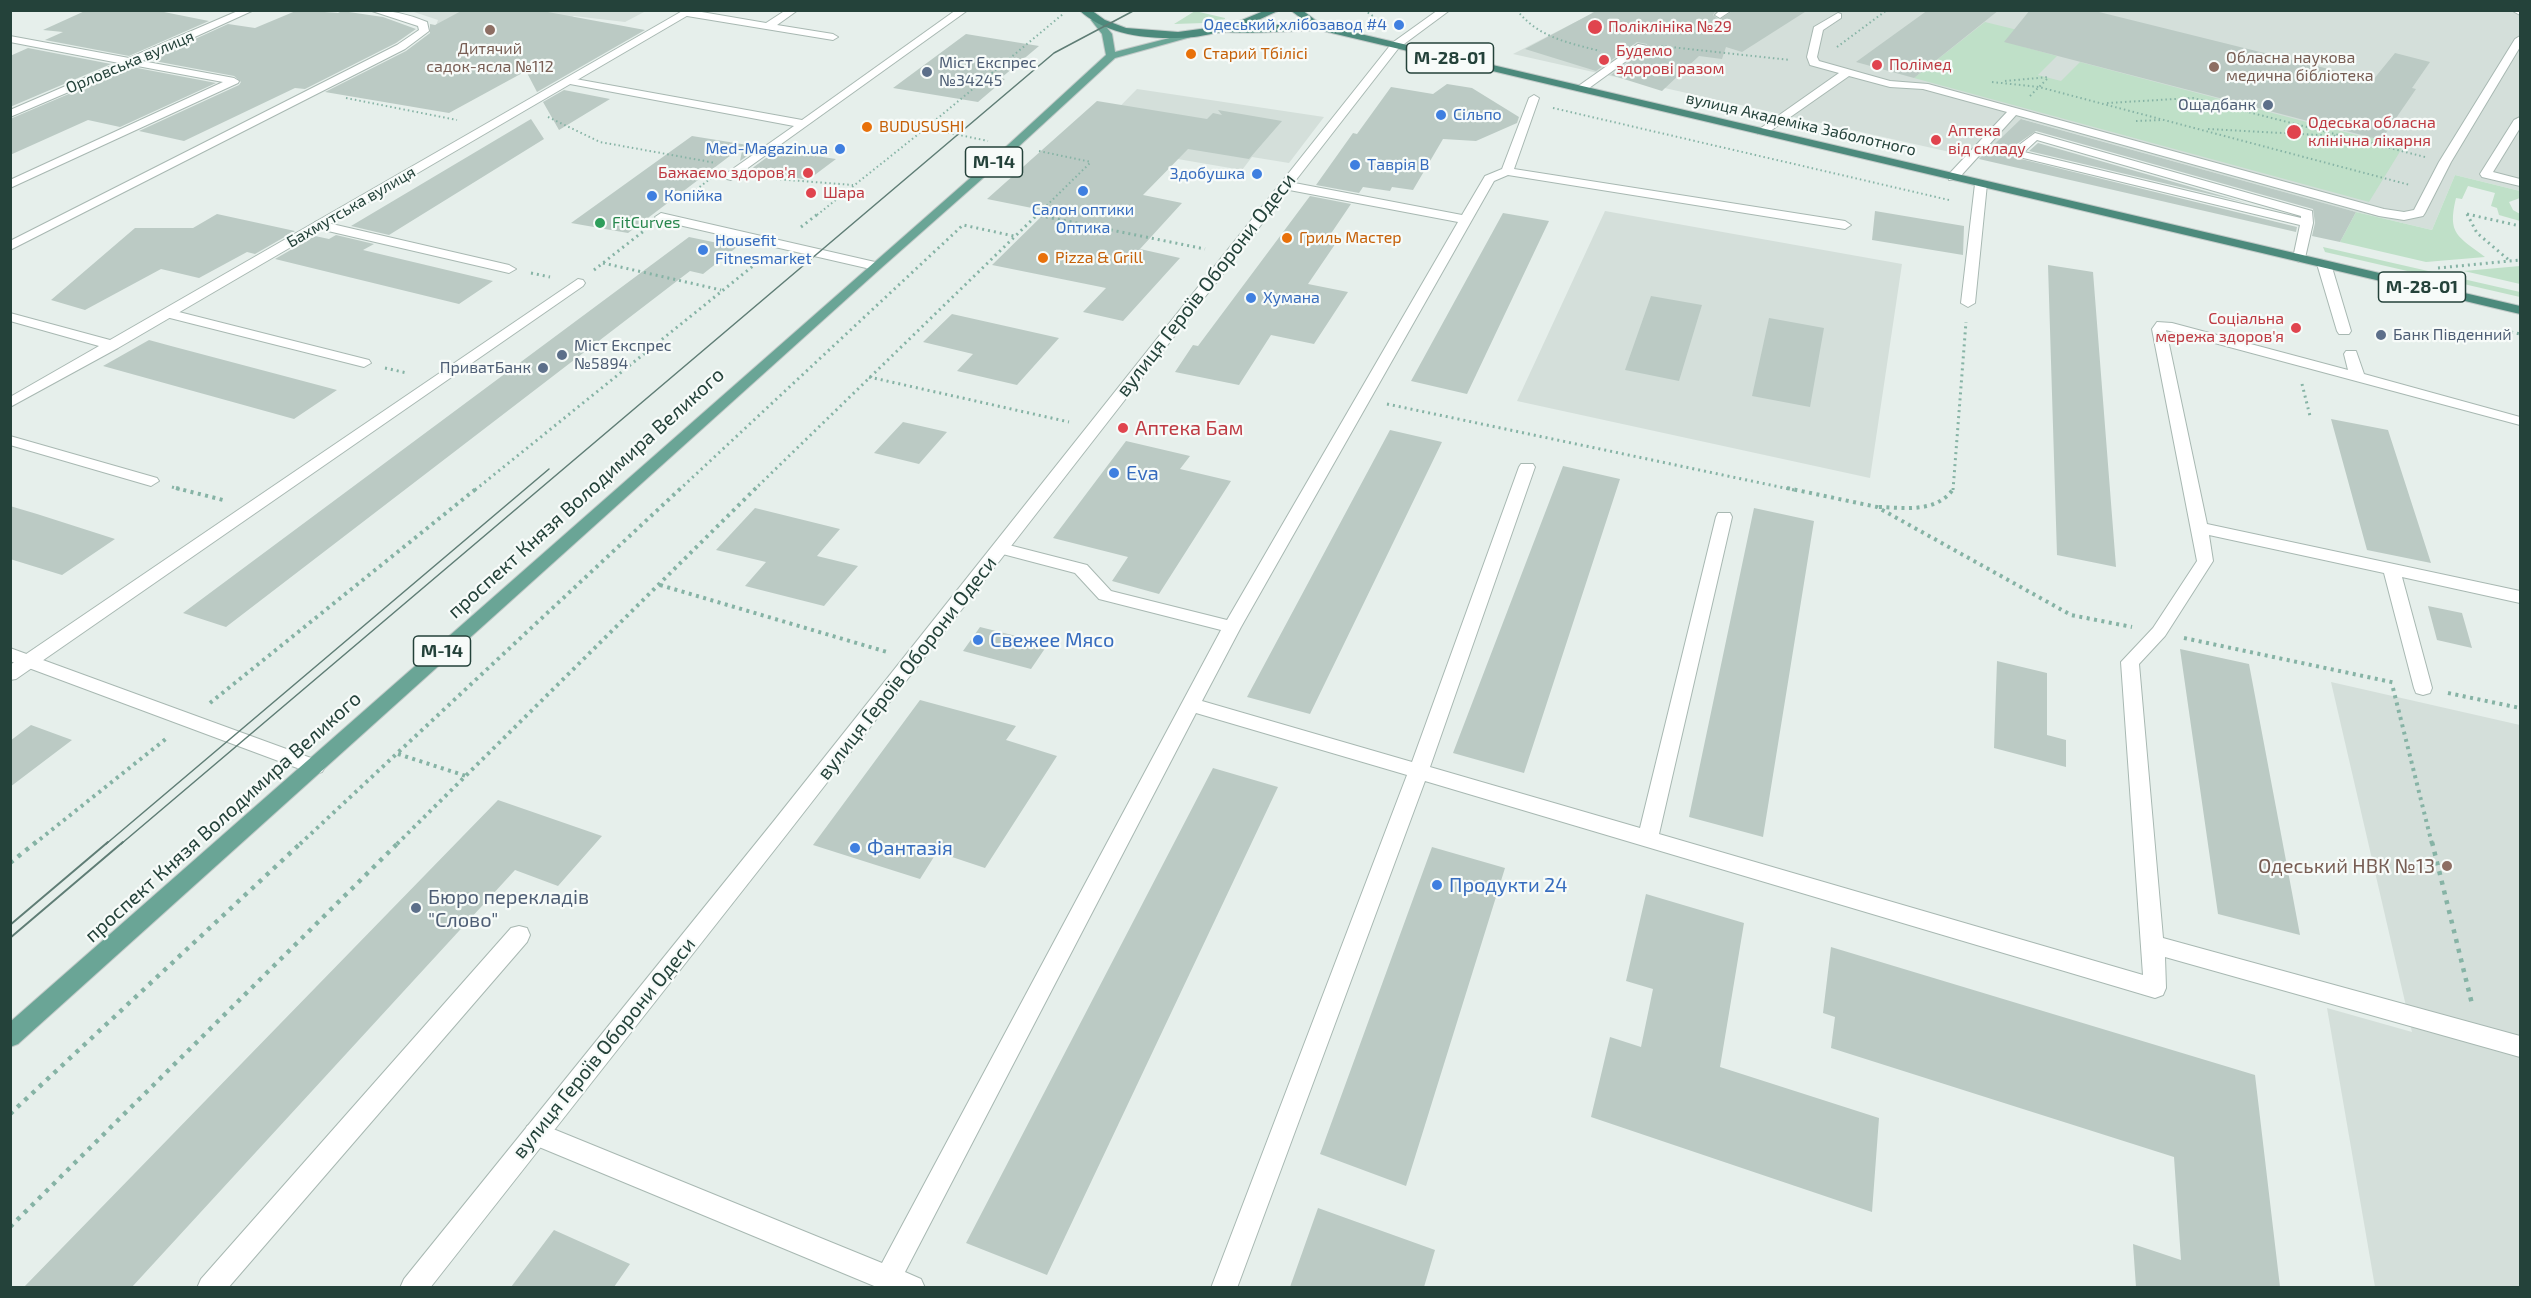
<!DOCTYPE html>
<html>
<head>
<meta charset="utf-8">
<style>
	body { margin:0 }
	#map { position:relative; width:2531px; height:1298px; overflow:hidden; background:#e6efeb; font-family:"Exo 2",sans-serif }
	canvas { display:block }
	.frame { position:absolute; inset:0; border:12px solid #24423a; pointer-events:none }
</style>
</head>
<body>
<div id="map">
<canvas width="2531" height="1298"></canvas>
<div class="frame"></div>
</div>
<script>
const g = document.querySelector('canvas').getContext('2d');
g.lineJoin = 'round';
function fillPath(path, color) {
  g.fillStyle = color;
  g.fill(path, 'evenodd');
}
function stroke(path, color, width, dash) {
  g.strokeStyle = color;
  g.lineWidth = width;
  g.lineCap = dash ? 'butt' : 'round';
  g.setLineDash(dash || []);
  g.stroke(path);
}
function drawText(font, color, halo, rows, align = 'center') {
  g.font = font + ' "Exo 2",sans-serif';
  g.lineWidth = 4.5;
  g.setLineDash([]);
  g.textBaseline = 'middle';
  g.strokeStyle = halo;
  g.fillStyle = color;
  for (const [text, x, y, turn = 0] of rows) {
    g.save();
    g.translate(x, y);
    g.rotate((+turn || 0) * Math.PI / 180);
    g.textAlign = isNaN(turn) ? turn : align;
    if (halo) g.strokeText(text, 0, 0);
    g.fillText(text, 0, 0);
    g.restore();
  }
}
const built = new Path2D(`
	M1588 10 2520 11V191L2455 175 2432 230 2356 212 2022 119 1981 159 1513 54 1593 13Z
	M411 11H646L625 22 574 16 505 50 432 37 438 20Z
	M1137 89 1324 117 1289 163 1252 157 1242 170 1084 143Z
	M1605 211 1902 264 1870 478 1517 401Z
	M2331 682 2520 725V1287H2375L2327 1008 2412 1032Z`);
const green = new Path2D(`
	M1195 11 1225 18V19L1204 23 1174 24Z
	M1985 22 2038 35 2024 47 2057 56 2038 75 2061 81 2080 62 2367 138 2368 136 2404 145 2369 202 1914 78Z
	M2455 175 2520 191V198L2509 202 2513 210 2520 214V221L2499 215 2497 208 2491 206 2495 193 2468 186 2462 199 2456 198C2447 235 2458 236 2485 257L2426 262 2340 242 2356 212 2432 230Z
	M2323 247 2520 292V297L2325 252Z
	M2520 266V284L2464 271Z`);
const building = new Path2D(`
	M87 10H154L209 21 129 56 45 40 63 32 43 30Z
	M298 10 338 13 342 11 383 17 416 29 396 43 305 89 295 88 184 141 139 131 239 85 241 82 234 76 149 60 228 24 255 28Z
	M463 10H537L645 30 537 92 526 71 449 113 325 92 406 51 430 33V24L435 25Z
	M1598 10H1716L1713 15 1719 20 1734 10H1808L1742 52 1726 47 1722 59 1699 56 1662 91 1611 75 1648 48 1647 44 1637 42 1596 71 1525 49Z
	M1928 10H1999L1914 78 1856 62Z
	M2030 10H2091L2373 80 2395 53 2430 62 2412 88 2416 89 2381 140 2004 42Z
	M966 34 1039 46 1001 78 1005 79 978 102 893 88Z
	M28 48 111 64 10 107V56Z
	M132 67 216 83 120 127 88 120 10 155V119Z
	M1447 84 1472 88 1519 117 1517 123 1476 141 1443 139 1413 190 1392 187 1390 191 1363 187 1359 193 1316 185 1353 133 1357 134 1391 87 1433 94Z
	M564 90 610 99 559 130 543 102Z
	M1097 101 1207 119 1213 113 1222 115 1218 110 1282 121 1249 159 1188 149 1143 195 1182 203 1140 249 1180 258 1123 321 1083 312 1106 288 992 265 1047 211 987 199Z
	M531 119 544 139 389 235 351 226Z
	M2021 119 2356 212 2340 242 2312 236 2315 223 2313 209 2036 131 2010 149 2009 156 2297 227 2296 232 1979 159Z
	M692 136 760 147 740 161 743 146 628 233 571 223Z
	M2038 143 2247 203 2029 151Z
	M777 150 836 159 808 180 751 169Z
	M1310 196 1351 204 1330 235 1340 237 1308 284 1348 292 1314 344 1271 335 1239 385 1175 372 1193 345 1198 346Z
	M1875 211 1964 226 1963 255 1872 240Z
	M1503 213 1549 221 1467 394 1411 381Z
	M217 214 295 231 255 254 247 252 199 278 161 269 85 310 51 300 135 228H193Z
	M336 235 374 244 363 250 493 281 459 304 275 259 315 236 329 239Z
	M689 237 737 247 703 274 690 271 226 627 183 613Z
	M2048 265 2093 272 2116 567 2057 555Z
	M1651 296 1702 305 1679 381 1625 370Z
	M952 314 1059 338 1017 385 957 371 973 354 923 342Z
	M1769 318 1824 328 1810 407 1752 396Z
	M149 340 171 346 337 390 294 419 103 366Z
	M2331 419 2388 430 2431 563 2367 550Z
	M903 422 947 432 919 464 874 453Z
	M1390 430 1442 442 1310 714 1247 697Z
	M1126 441 1190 456 1180 469 1231 481 1159 594 1112 581 1128 557 1053 538Z
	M1563 466 1620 479 1524 773 1453 753Z
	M10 506 37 514 115 539 62 575 10 559Z
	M755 508 840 529 817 556 858 566 824 606 745 586 766 562 716 550Z
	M1754 508 1814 521 1763 837 1689 817Z
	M2428 606 2462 613 2472 648 2437 640Z
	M980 627 1048 644 1031 669 963 651Z
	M2180 649 2249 664 2300 935 2218 914Z
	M1997 661 2047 673V735L2066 740V767L1994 748Z
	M920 700 1016 726 1006 740 1057 756 985 868 937 852 920 879 813 845Z
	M31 725 72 740 10 787V741Z
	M1213 768 1278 787 1047 1275 966 1243Z
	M498 800 602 836 558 886 515 870 132 1287H24Z
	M1432 847 1505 868 1406 1186 1320 1154Z
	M1646 894 1744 923 1720 1067 1879 1118 1872 1212 1591 1117 1610 1037 1641 1047 1653 989 1626 981Z
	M1831 947 2255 1075 2280 1287H2136L2133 1244 2181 1260 2174 1157 1831 1048 1835 1017 1823 1013Z
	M1318 1208 1435 1250 1424 1287H1290Z
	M554 1230 630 1264 614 1287H511Z`);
const pathFar3 = new Path2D(`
	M1364 10 1376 18
	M1517 10C1537 37 1569 43 1600 51
	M1661 46 1790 60
	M1837 47 1887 10
	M2005 81 2049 77
	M1992 82 2039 87 2410 185
	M2030 96 2048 78
	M346 98 457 120
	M2107 103 2193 98 2425 157
	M1553 108 1949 200
	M548 117 600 142 716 163
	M2136 121 2162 120
	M926 128 988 141
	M2208 129 2338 136
	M1039 151 1091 162
	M762 178 853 185
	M682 201 711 178
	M2467 214 2469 215
	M817 215 926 128 1063 14
	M1037 215 1091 162`);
const pathFar2 = new Path2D(`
	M1039 213 1037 215 1205 249
	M2467 214 2477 233 2510 261
	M2467 214 2520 226
	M801 227 819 213
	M603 263 721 290
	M2438 268 2520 260
	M594 270 645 230
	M531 273 550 277
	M2511 332 2520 334
	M385 368 407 373
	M869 377 1069 422
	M2302 384 2310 416
	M1387 404 1794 490
	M172 487 182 490
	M475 490 758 262
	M679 490 963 225 1014 236
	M754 490 1037 215
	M1953 490 1966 322`);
const pathFar1 = new Path2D(`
	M176 488 223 500
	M1787 488 1877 507 2071 615 2132 627
	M1879 507C1906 508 1937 513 1954 488
	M660 585 887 652
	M2184 638 2396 683
	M2393 688 2432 844
	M2448 693 2520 708
	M210 703 477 488
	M398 754 466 776
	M34 844 167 738
	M300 844 681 488
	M397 844 756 488`);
const path = new Path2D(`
	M2432 842 2472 1004
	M10 863 36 842
	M10 1114 302 842
	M10 1227 399 842`);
const service = new Path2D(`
	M690 10 766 23 786 10H798L777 25 833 34 838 37 833 40 687 16 682 13Z
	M956 10H968L731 180 727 179V173L794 126 570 84 565 81 570 78 802 120Z
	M1438 10H1450L1400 47H1392V43Z
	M1720 10H1732L1720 18 1715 15Z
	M2511 10H2520V15Z
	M1838 13 1841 14V18L1823 30 1817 57 1819 61 1890 81 1928 84 2384 209 2404 212 2414 210 2439 162 2515 39 2520 36V47L2451 162 2425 213 2423 216 2404 220 2379 216 2016 115 1957 180H1949V174L2007 112 1923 89 1890 87 1849 76 1766 134H1758V130L1839 73 1810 65 1807 57 1814 27Z
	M1638 44 1647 46 1585 91H1577V87Z
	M1534 95 1539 98 1514 169 1845 221 1851 225 1845 229 1508 175 1494 181 1241 627 1202 701 1412 762 1519 467 1521 464H1533L1535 467 1430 767 1640 828 1716 517 1718 513H1730L1732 517 1659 834 2143 975 2121 662 2153 628 2197 561 2152 329 2157 322 2172 323 2348 370 2344 354 2346 351H2356L2364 374 2520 417V425L2166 330 2207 524 2520 591V603L2402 577 2432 688 2430 693 2423 695 2416 693 2414 688 2384 573 2209 535 2213 561 2165 636 2139 664 2163 938 2520 1036V1057L2165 957 2166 988 2163 995 2155 998 1425 781 1237 1288H1211L1407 775 1196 713 905 1272 921 1279 925 1288H879L527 1142 524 1134 527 1126 536 1122 882 1263 1221 630 1099 599 1075 573 995 552 993 548 995 544 1001 543 1087 565 1111 591 1227 620 1458 222 1284 189 1278 185 1284 181 1462 215 1485 176 1502 169 1529 98Z
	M2520 117V128L2493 172 2520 179V186L2482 177 2480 174 2514 120Z
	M2035 133 2312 211 2313 223 2305 258 2299 262 2293 258 2300 225 2011 155V151ZM2037 140 2301 216V218L2024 152Z
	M1981 180 1987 184 1975 303 1968 307 1961 303 1975 184Z
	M661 213 875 262 882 266 875 270 657 220 655 217Z
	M319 221 509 265 516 269 509 273 315 228 313 225 315 222Z
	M2324 260 2331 264 2351 331 2349 334H2339L2337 331 2317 264Z
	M578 279 583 280 585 283 583 286 16 679 10 680V665Z
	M167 309 369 360 371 363 364 367 162 316 160 313Z
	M10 436 157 478 159 481 151 486 10 445Z
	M519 926 527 928 530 935 527 942 228 1288H197L201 1279 511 928Z`);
const minor = new Path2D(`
	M240 10H254L142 61 234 78 239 81 238 83 10 188V180L223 82 132 65 10 117V110L119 63 10 42V36L129 58Z
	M369 10C390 10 408 14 427 22L429 31 405 49 10 250V241L397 45 419 30 418 26Z
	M684 10H697L118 348 10 407V397L99 346 10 321V313L110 340Z
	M1392 43 1401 45 787 834 430 1288H400L404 1279 773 822Z
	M10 648 322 762 325 767 322 772 315 774 308 772 10 661Z`);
const primary = new Path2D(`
	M1093 18H1099L1112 34 1115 52 1193 32 1198 35 1115 58 1017 148 880 269 18 1044 10 1047V1022L1009 144 1106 55 1102 34 1091 20Z`);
const trunk = new Path2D(`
	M1079 10H1091L1105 20 1126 28 1178 32 1230 25 1266 10H1280L1245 26 1309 24 1290 10H1302L1322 25 2520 306V314L1319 30C1288 31 1257 34 1226 32 1216 32 1204 36 1194 37 1156 40 1109 38 1079 10Z`);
const tramFar1 = new Path2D(`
	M106 844 549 469
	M121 844 1054 53 1135 10`);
const tram = new Path2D(`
	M10 925 108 842
	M10 938 123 842`);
const markers = [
	[1399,25,6,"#3f7fe0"],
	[1595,27,8,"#e0444e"],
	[490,30,6,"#8d6e63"],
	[1191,54,6,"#e8710a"],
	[1604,60,6,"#e0444e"],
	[1877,65,6,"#e0444e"],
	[2214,67,6,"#8d6e63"],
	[927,72,6,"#5c6f8a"],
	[2268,105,6,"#5c6f8a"],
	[1441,115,6,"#3f7fe0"],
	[867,127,6,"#e8710a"],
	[2294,132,8,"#e0444e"],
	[1936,140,6,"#e0444e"],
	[840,149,6,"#3f7fe0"],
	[1355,165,6,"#3f7fe0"],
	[808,173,6,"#e0444e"],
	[1257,174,6,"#3f7fe0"],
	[1083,191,6,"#3f7fe0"],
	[811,193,6,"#e0444e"],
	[652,196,6,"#3f7fe0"],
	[600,223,6,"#2e9e5b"],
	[1287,238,6,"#e8710a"],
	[703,250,6,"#3f7fe0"],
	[1043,258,6,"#e8710a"],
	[1251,298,6,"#3f7fe0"],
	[2296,328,6,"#e0444e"],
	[2381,335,6,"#5c6f8a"],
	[562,355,6,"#5c6f8a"],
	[543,368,6,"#5c6f8a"],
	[1123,428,6,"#e0444e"],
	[1114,473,6,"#3f7fe0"],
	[978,640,6,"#3f7fe0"],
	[855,848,6,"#3f7fe0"],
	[2447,866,6,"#8d6e63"],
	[1437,885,6,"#3f7fe0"],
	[416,908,6,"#5c6f8a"]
];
const farShopnames = [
	["Одеський хлібозавод #4",1387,25,"right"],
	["Сільпо",1453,115],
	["Med-Magazin.ua",828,149,"right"],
	["Таврія В",1367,165],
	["Здобушка",1245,174,"right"],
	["Копійка",664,196],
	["Салон оптики",1083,210,"center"],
	["Оптика",1083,228,"center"],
	["Housefit",715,241],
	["Fitnesmarket",715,259],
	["Хумана",1263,298]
];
const farHealthnames = [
	["Поліклініка №29",1608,27],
	["Будемо",1616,51],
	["здорові разом",1616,69],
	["Полімед",1889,65],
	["Одеська обласна",2308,123],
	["клінічна лікарня",2308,141],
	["Аптека",1948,131],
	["від складу",1948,149],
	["Бажаємо здоров'я",796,173,"right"],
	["Шара",823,193],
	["Соціальна",2284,319,"right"],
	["мережа здоров'я",2284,337,"right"]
];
const farEducationnames = [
	["Дитячий",490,49],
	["садок-ясла №112",490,67],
	["Обласна наукова",2226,58,"left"],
	["медична бібліотека",2226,76,"left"]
];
const farFoodnames = [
	["Старий Тбілісі",1203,54],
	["BUDUSUSHI",879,127],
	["Гриль Мастер",1299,238],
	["Pizza & Grill",1055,258]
];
const farStreetnames = [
	["Орловська вулиця",130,62,-23],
	["вулиця Академіка Заболотного",1801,124,13],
	["Бахмутська вулиця",351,207,-30]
];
const farServicenames = [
	["Міст Експрес",939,63],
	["№34245",939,81],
	["Ощадбанк",2256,105,"right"],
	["Банк Південний",2393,335],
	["Міст Експрес",574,346],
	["№5894",574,364],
	["ПриватБанк",531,368,"right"]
];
const farLeisurenames = [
	["FitCurves",612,223]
];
const shields = [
	[1450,58,87],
	[994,162,57],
	[2422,287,87],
	[442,651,57]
];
const shieldNames = [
	["М-28-01",1450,58],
	["М-14",994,162],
	["М-28-01",2422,287],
	["М-14",442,651]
];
const streetNames = [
	["вулиця Героїв Оборони Одеси",1206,285,-52],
	["проспект Князя Володимира Великого",586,493,-42],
	["вулиця Героїв Оборони Одеси",907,668,-52],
	["проспект Князя Володимира Великого",223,817,-42],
	["вулиця Героїв Оборони Одеси",604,1048,-51]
];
const healthNames = [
	["Аптека Бам",1135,428]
];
const shopNames = [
	["Eva",1126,473],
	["Свежее Мясо",990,640],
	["Фантазія",867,848],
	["Продукти 24",1449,885]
];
const educationNames = [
	["Одеський НВК №13",2435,866]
];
const serviceNames = [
	["Бюро перекладів",428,897],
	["\"Слово\"",428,920]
];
fillPath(built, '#d4dfda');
fillPath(green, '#bfe0c8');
fillPath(building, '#bbcac4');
stroke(service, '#a8b8b2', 2);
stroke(minor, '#a8b8b2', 2);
stroke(primary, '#c2cac8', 2);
stroke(trunk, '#c2cac8', 2);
stroke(pathFar3, '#86b3a5', 2, [1.5, 3]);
stroke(pathFar2, '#86b3a5', 3, [2, 4]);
stroke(pathFar1, '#86b3a5', 4, [3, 4.5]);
stroke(path, '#86b3a5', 4.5, [4, 6]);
fillPath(service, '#fff');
fillPath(minor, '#fff');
fillPath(primary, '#6aa596');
fillPath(trunk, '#4c8a7c');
stroke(tramFar1, '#5f7d75', 1.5);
stroke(tram, '#5f7d75', 2);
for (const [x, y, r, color] of markers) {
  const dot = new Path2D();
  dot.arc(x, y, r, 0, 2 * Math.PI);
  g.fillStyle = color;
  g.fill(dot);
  stroke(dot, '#f7fbf9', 2);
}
drawText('16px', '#366cbe', '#f7fbf9', farShopnames, 'left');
drawText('16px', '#be3a42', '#f7fbf9', farHealthnames, 'left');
drawText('16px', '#785e54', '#f7fbf9', farEducationnames);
drawText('16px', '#c56008', '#f7fbf9', farFoodnames, 'left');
drawText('16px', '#24423a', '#f7fbf9', farStreetnames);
drawText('16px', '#4e5e75', '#f7fbf9', farServicenames, 'left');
drawText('16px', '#27864d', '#f7fbf9', farLeisurenames, 'left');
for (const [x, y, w] of shields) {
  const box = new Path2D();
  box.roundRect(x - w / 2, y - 15, w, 30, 4.5);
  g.fillStyle = '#f7fbf9';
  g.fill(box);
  stroke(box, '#24423a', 1.5);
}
drawText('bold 18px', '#24423a', null, shieldNames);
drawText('20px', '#24423a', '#f7fbf9', streetNames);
drawText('20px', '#be3a42', '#f7fbf9', healthNames, 'left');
drawText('20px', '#366cbe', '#f7fbf9', shopNames, 'left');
drawText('20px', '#785e54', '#f7fbf9', educationNames, 'right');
drawText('20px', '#4e5e75', '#f7fbf9', serviceNames, 'left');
</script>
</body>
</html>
